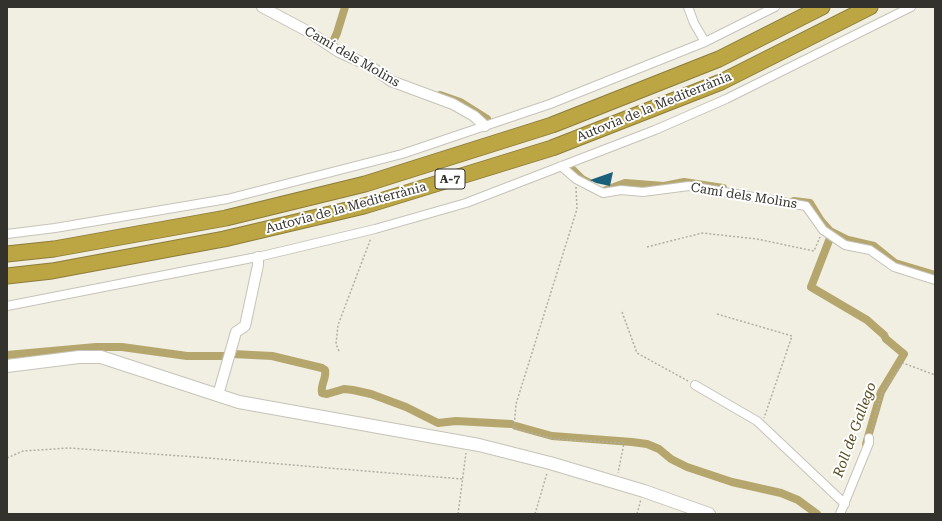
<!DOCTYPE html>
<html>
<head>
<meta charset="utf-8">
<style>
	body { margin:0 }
	#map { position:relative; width:942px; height:521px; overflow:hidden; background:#f1eee2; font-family:"Roboto Serif",serif }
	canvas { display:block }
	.frame { position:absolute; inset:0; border:8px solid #33322d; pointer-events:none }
</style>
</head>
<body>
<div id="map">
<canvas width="942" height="521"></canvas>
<div class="frame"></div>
</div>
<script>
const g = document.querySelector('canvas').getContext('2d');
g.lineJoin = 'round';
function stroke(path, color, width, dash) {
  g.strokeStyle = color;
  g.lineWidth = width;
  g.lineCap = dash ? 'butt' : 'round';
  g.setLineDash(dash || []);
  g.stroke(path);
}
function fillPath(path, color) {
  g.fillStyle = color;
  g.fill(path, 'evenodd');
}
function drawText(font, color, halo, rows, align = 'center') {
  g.font = font + ' "Roboto Serif",serif';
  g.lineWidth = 4;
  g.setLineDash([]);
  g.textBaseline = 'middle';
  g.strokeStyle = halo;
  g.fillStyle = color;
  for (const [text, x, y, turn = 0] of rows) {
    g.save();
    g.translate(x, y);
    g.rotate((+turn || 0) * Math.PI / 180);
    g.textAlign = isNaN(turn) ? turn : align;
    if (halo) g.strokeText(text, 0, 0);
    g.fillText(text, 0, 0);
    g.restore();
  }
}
const canal = new Path2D(`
	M332 44 337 33 345 7
	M440 95 460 102 487 119
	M571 168 582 179 588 182
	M606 190 625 183 664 186 684 182 723 188
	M794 201 810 203 821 221 830 231 848 240 874 246 895 263 935 275
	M830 238 811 287 867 320 884 335 886 339 904 354 881 392 866 444
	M233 354 272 356 322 368 325 370C327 378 320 385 322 393L327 394 344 389 353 390 371 394 406 407 438 423 456 421 511 424
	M7 355 96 347H122L187 356H225
	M516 426 552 436 632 442 647 444 659 449 671 459 687 467 732 482 781 493 798 500 817 514`);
const building = new Path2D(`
	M613 172 610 186 596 183 590 180Z`);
const path = new Path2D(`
	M576 187 577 209 516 404 514 428 554 439 624 443 618 473
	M647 247 702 233 757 239 814 251 820 237
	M622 312 637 353 688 381
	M717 314 792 336 764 418
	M339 351 336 344 338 325 371 238
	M871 432 882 392 903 363 935 375
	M7 458 23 451 69 448 196 457 462 479
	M458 514 466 453
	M535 514 547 473
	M637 514 641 499`);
const minor = new Path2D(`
	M688 7 694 23 705 42
	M561 166 576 179 603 193 621 190 643 192 689 186 806 206 823 230 845 245 870 250 894 267 935 280
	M7 234 55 228 227 199 402 154 550 104 705 42 775 7
	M7 306 262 256 375 229 466 203 655 130 726 99 911 7
	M695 385 757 421 845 504
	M840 514 869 443V438`);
const tertiary = new Path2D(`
	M262 7 309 32 339 52 370 66 391 81 453 104 474 116 485 126
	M218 395 236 332 245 326 258 265V257`);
const secondary = new Path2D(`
	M7 366 79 357H101L239 402 479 445 550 463 644 491 709 514`);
const motorway = new Path2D(`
	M7 254 54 249 226 218 365 184 552 125 719 59 822 7
	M7 276 52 271 224 239 364 206 552 148 721 82 870 7`);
const shields = [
	[450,179,30]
];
const shieldNames = [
	["A-7",450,179]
];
const streetNames = [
	["Camí dels Molins",352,57,30],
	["Autovia de la Mediterrània",654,107,-22],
	["Camí dels Molins",744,196,9],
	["Autovia de la Mediterrània",346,208,-15]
];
const waterNames = [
	["Roll de Gallego",855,430,-70]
];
stroke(canal, '#b5a66d', 8);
fillPath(building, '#1a607a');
stroke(minor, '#c6c3b8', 10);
stroke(tertiary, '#c6c3b8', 12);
stroke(secondary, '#c6c3b8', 14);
stroke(motorway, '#8c7d3b', 17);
stroke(path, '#b1afa5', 1.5, [2, 2]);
stroke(minor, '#fff', 8);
stroke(tertiary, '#fff', 10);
stroke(secondary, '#fff', 12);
stroke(motorway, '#bca543', 15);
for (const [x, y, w] of shields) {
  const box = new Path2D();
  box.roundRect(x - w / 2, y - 10, w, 20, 3);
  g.fillStyle = '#fff';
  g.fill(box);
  stroke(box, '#33322d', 1);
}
drawText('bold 12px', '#33322d', null, shieldNames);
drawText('13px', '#33322d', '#fff', streetNames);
drawText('italic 14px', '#554a1d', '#fff', waterNames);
</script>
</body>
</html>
